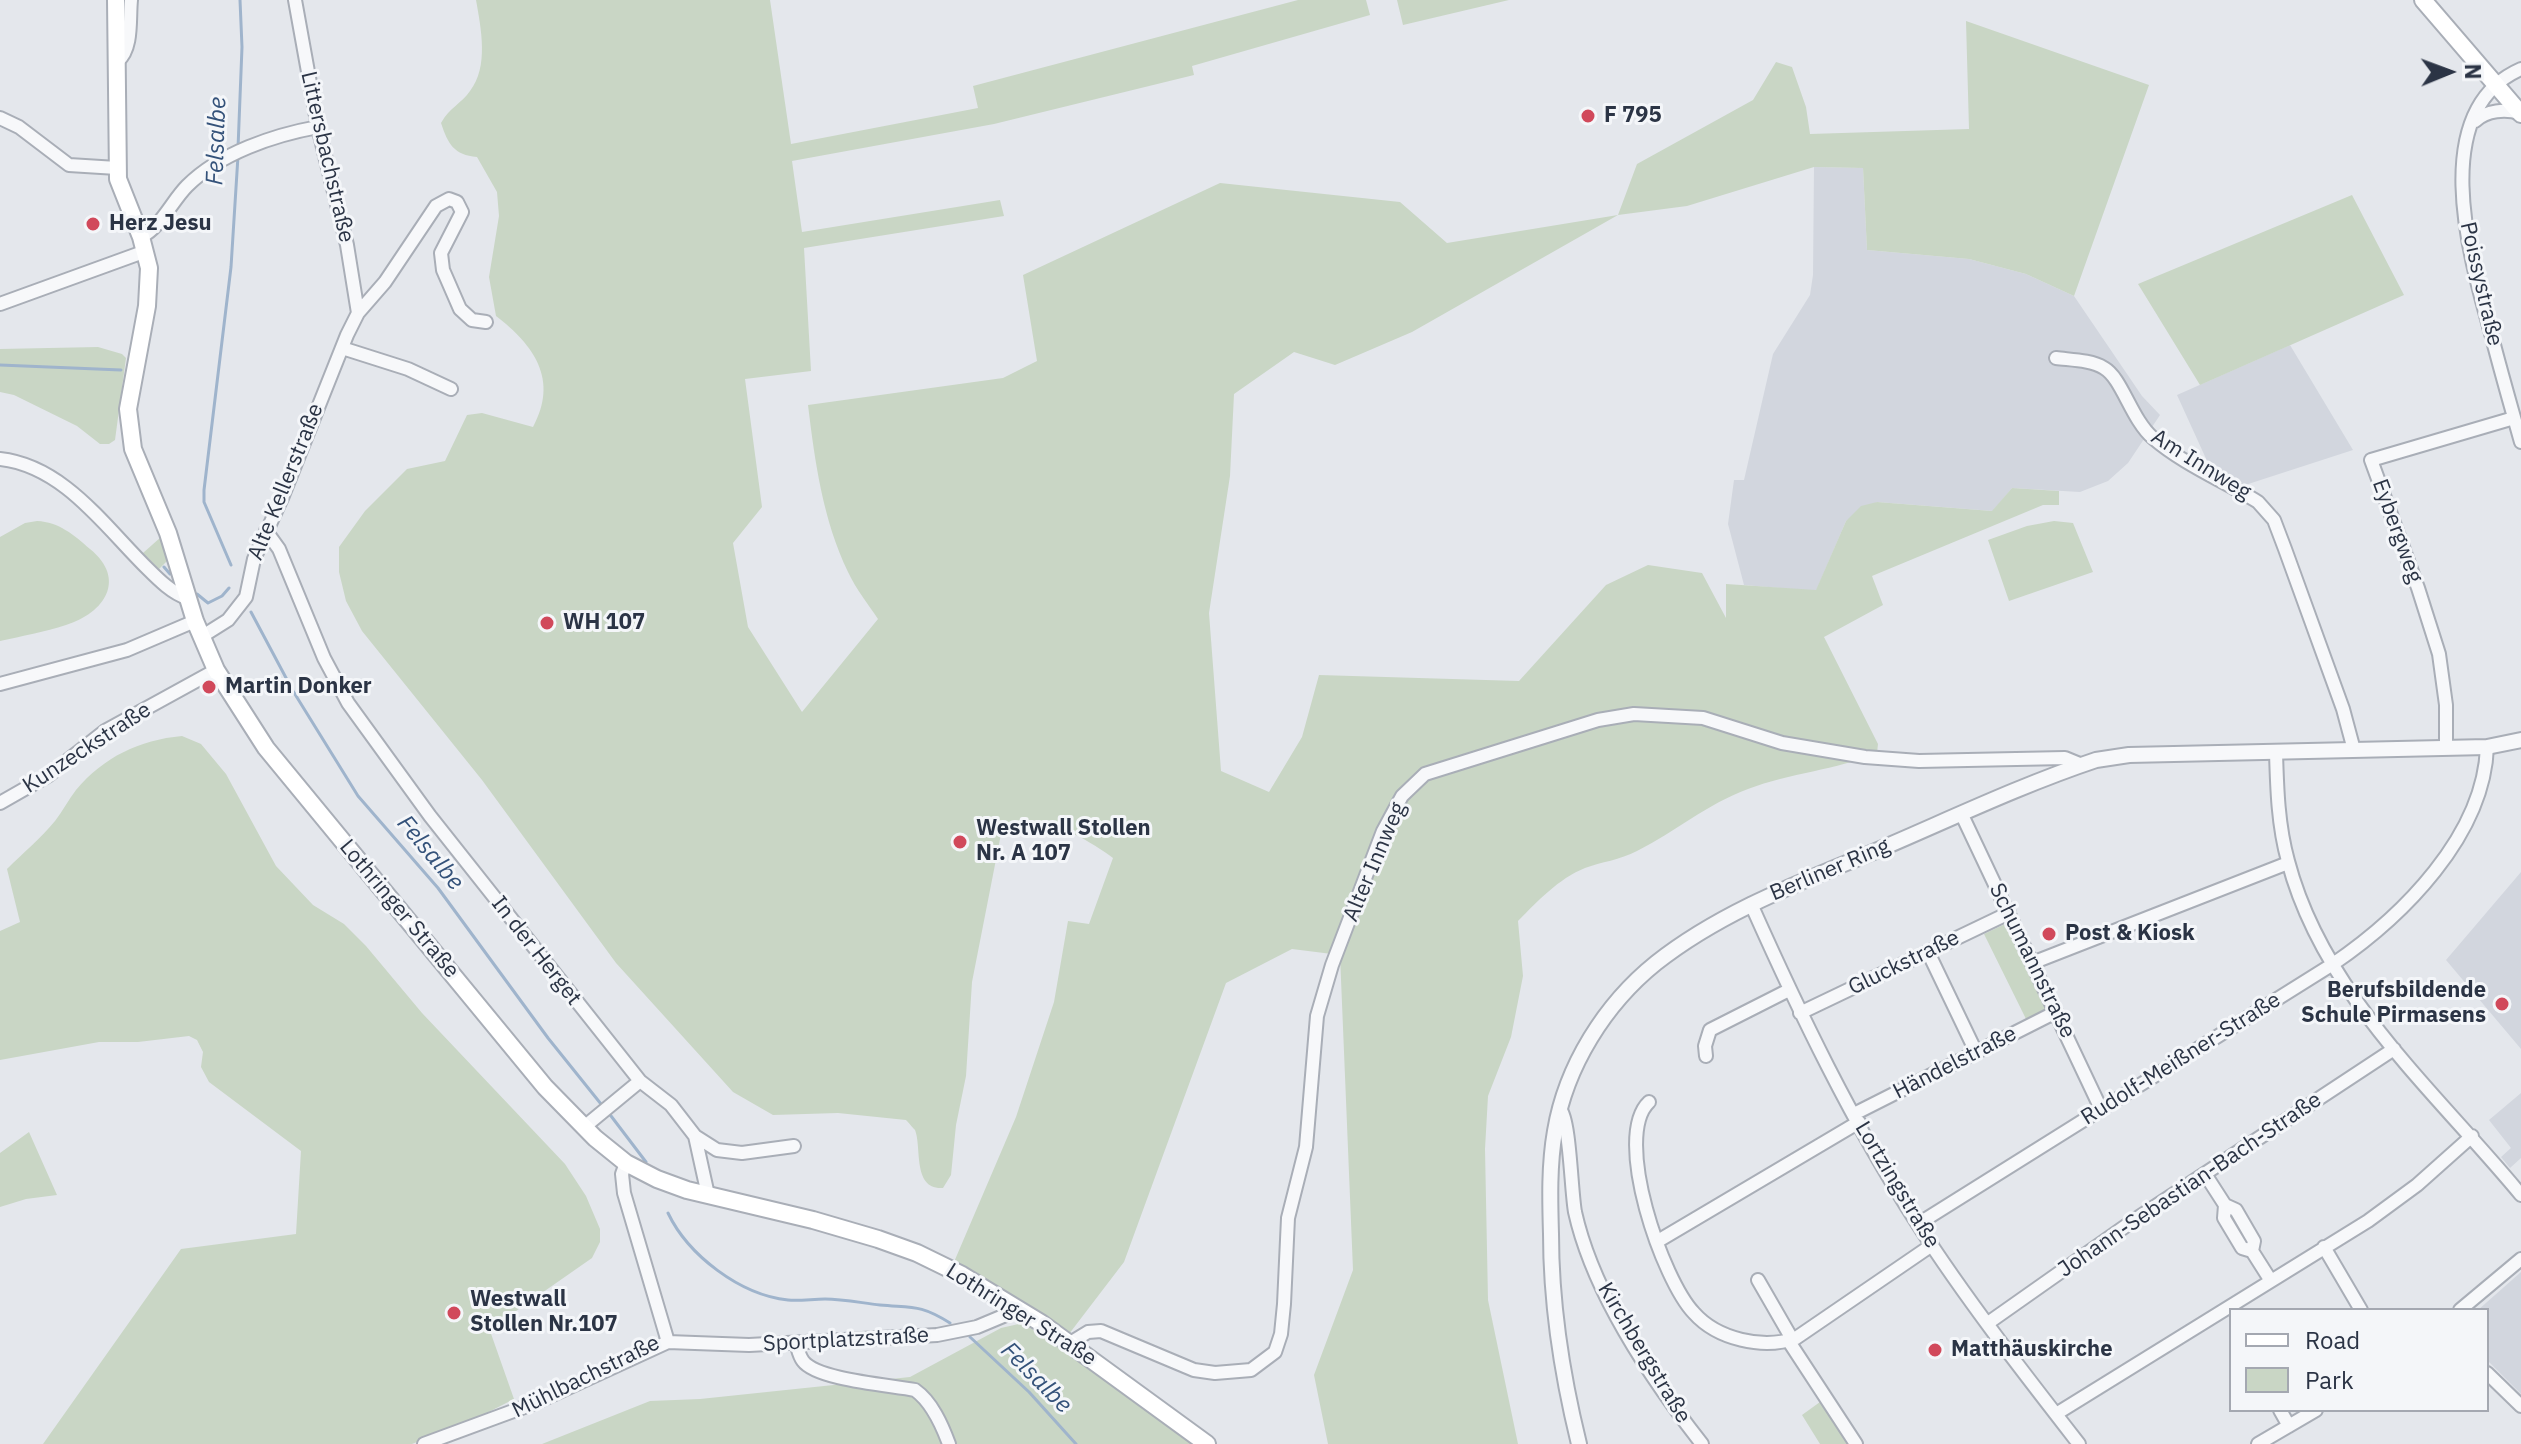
<!DOCTYPE html>
<html>
<head>
<meta charset="utf-8">
<style>
	body { margin:0 }
	#map { position:relative; width:2521px; height:1444px; overflow:hidden; background:#e4e7ec; font-family:"IBM Plex Sans",sans-serif }
	canvas { display:block }
	.legend { position:absolute; left:2229px; top:1308px; width:260px; height:104px; box-sizing:border-box; background:#f4f6f9; border:2px solid #a4a8b1; margin:0; padding:10px 14px; list-style:none; font-size:24px; color:#2b3445 }
	.legend li { display:flex; align-items:center; gap:16px; height:40px }
	.legend b { width:40px; border:2px solid #a4a8b1 }
	.north { position:absolute; left:2409px; top:32px; width:80px; height:80px; -webkit-text-stroke:6px #f4f6f9; paint-order:stroke; rotate:89deg; font-size:22px; font-weight:700; line-height:32px; text-align:center; color:#2b3445 }
	.north::after { content:''; display:block; margin:auto; width:28px; height:36px; background:#2b3445; clip-path:polygon(50% 0,100% 100%,50% 72%,0 100%) }
</style>
</head>
<body>
<div id="map">
<canvas width="2521" height="1444"></canvas>
<ul class="legend">
<li><b style="height:10px;background:#fff"></b>Road</li>
<li><b style="height:22px;background:#c9d6c5"></b>Park</li>
</ul>
<div class="north">N</div>
</div>
<script>
const g = document.querySelector('canvas').getContext('2d');
g.lineJoin = 'round';
function fillPath(path, color) {
  g.fillStyle = color;
  g.fill(path, 'evenodd');
}
function stroke(path, color, width, dash) {
  g.strokeStyle = color;
  g.lineWidth = width;
  g.lineCap = dash ? 'butt' : 'round';
  g.setLineDash(dash || []);
  g.stroke(path);
}
function drawText(font, color, halo, rows, align = 'center') {
  g.font = font + ' "IBM Plex Sans",sans-serif';
  g.lineWidth = 6;
  g.setLineDash([]);
  g.textBaseline = 'middle';
  g.strokeStyle = halo;
  g.fillStyle = color;
  for (const [text, x, y, turn = 0] of rows) {
    g.save();
    g.translate(x, y);
    g.rotate((+turn || 0) * Math.PI / 180);
    g.textAlign = isNaN(turn) ? turn : align;
    if (halo) g.strokeText(text, 0, 0);
    g.fillText(text, 0, 0);
    g.restore();
  }
}
const built = new Path2D(`
	M1814 167 1863 168 1867 250 1969 259 2026 274 2074 296 2142 396 2160 415 2128 463 2108 481 2080 492 2012 488 1993 511 1877 502 1846 521 1816 591 1744 585 1728 524 1734 480H1744L1773 354 1810 295 1813 275Z
	M2290 345 2353 450 2239 487 2208 463 2177 395Z
	M2521 872V1049L2446 960Z
	M2521 1093V1158L2510 1168 2501 1157 2511 1148 2489 1120Z
	M2521 1272V1394L2487 1360V1310H2478Z`);
const green = new Path2D(`
	M476 0H770L791 144 978 108 973 86 1298 0H1366L1370 15 1192 66 1194 75 994 124 792 161 802 232 1000 200 1004 216 804 248 811 371 745 379 762 507 733 543 748 627 802 712 878 619C868 604 856 589 848 572 823 520 815 463 808 405L1003 378 1037 361 1023 275 1220 183 1400 202 1447 243 1618 215 1637 164 1753 100 1776 62 1792 67 1806 107 1810 134 1969 129 1966 21 2149 85 2074 296 2026 274 1969 259 1867 250 1863 168 1814 167 1687 206 1618 215 1412 332 1335 365 1294 352 1234 394 1230 476 1209 613 1221 771 1269 792 1302 737 1319 675 1519 681 1606 585 1648 565 1702 573 1726 618V584L1816 590 1846 521 1861 506 1877 502 1992 511 2012 488 2059 491V505H2043L1872 576 1883 605 1824 637 1878 744 1877 753C1836 770 1790 773 1748 789 1707 804 1675 832 1637 851 1620 860 1601 862 1585 868 1558 879 1538 901 1518 921L1523 976 1511 1037 1488 1096 1485 1149 1488 1300 1518 1444H1328L1314 1375 1353 1270 1340 955 1292 949 1226 983 1124 1262 1069 1334 954 1262 1016 1117 1054 1002 1068 921 1089 924 1113 858C1090 841 1045 814 1016 822 1010 824 1005 830 1001 834L972 982 966 1076 956 1125 951 1175 943 1188C912 1190 922 1147 915 1130 914 1129 907 1121 906 1120L838 1113 773 1115 733 1092 616 963 482 780 362 631 346 601 339 572V547L365 511 407 469 445 461 467 415 482 413 533 427C559 380 534 345 496 316L489 277 499 216 497 192 477 157C454 155 448 144 441 123 450 107 461 104 470 91 489 67 481 28 476 0Z
	M1397 0H1509L1403 25Z
	M2352 195 2404 295 2200 385 2138 284Z
	M98 347 122 354 126 358 115 440 109 444H100L77 426 14 395 0 392V349Z
	M37 521C59 522 74 535 90 549 127 579 105 613 66 625 45 632 22 636 0 641V537L25 523Z
	M2054 521 2073 523 2093 572 2009 601 1988 540 2027 526Z
	M161 537 169 559 159 569 143 553Z
	M182 736 201 744 226 774 276 866 313 905 344 924 366 946 422 1013 565 1164 586 1196 600 1229V1242L592 1258 516 1311 494 1320 489 1328 514 1399 475 1419 412 1444H43L181 1249 296 1234 301 1151 209 1082 201 1067 203 1052 197 1040 189 1036 138 1042H99L0 1060V931L20 922 7 869C23 853 41 838 55 821 63 811 68 800 76 790 104 757 139 740 182 736Z
	M2005 924 2047 1009 2026 1019 1984 934Z
	M29 1132 57 1195 26 1199 0 1207V1153Z
	M1023 1323 1153 1412 1194 1444H542L650 1401 700 1399 910 1377 1001 1328Z
	M1820 1402 1848 1444H1820L1802 1415Z`);
const stream = new Path2D(`
	M238 148 242 47 240 0
	M0 365 121 370
	M231 565 204 502V490L231 267 238 156
	M164 567 170 574
	M197 594 208 603 222 596 229 588
	M251 612 293 691 358 796 438 888 548 1038 601 1104
	M608 1112 646 1162
	M668 1213C688 1255 740 1295 788 1300 800 1301 813 1299 825 1299 843 1299 862 1303 880 1305 912 1308 920 1304 950 1323
	M970 1337 1029 1392 1076 1444`);
const minor = new Path2D(`
	M295 0 318 127 347 245 358 313
	M118 61C133 48 129 19 131 0
	M2521 69C2425 111 2471 262 2492 337 2501 372 2511 407 2521 442
	M0 118 19 127 69 165 117 168
	M2475 121C2487 110 2505 109 2520 113
	M141 237C161 227 172 201 187 186 220 153 274 135 318 127
	M0 304 146 251
	M342 348 408 369 451 389
	M2056 358C2071 360 2091 360 2104 368 2122 378 2131 419 2153 438 2183 464 2224 481 2258 502L2274 520 2285 549 2343 709 2354 750
	M0 459C64 466 105 527 148 569 159 580 172 593 187 598
	M266 531 279 549 324 658 348 703 430 816 640 1081 671 1105 695 1136 717 1150 742 1153 794 1146
	M201 637 228 620 246 597 254 559 282 498 347 335 358 313 385 282 436 206 449 199 457 202 462 212 441 253 443 270 460 309 472 320 486 322
	M0 684 127 650 195 621
	M2446 748V705L2439 654 2418 588 2371 460 2514 418
	M2276 752C2277 788 2278 825 2288 861 2323 995 2436 1092 2521 1195
	M0 803 49 775 105 731 216 670
	M1962 815 2101 1109
	M1751 904C1800 1014 1852 1122 1917 1223 1966 1299 2023 1372 2079 1444
	M1928 952 1976 1052
	M2032 963 2288 863
	M1800 1013 2009 913
	M1706 1056 1705 1046 1710 1030 1789 990
	M1649 1102C1612 1137 1663 1281 1694 1313 1717 1339 1763 1350 1796 1338L1932 1245
	M1560 1109C1570 1120 1571 1190 1575 1212 1593 1293 1651 1379 1702 1444
	M1854 1114 2056 1012
	M583 1128 640 1081
	M695 1136 708 1195
	M626 1163 622 1174 624 1193 668 1342
	M2205 1174 2225 1205 2236 1210 2254 1241 2252 1251 2271 1281
	M2225 1205 2224 1218 2242 1248 2252 1251
	M1918 1224 2333 964C2402 917 2484 836 2487 747
	M1658 1241 1859 1122
	M2324 1247 2361 1310
	M1758 1280 1792 1339
	M2460 1310 2521 1259
	M1988 1323 2130 1223 2394 1049
	M1788 1340 1856 1444
	M796 1343C798 1349 799 1356 803 1361 817 1380 890 1385 915 1390 932 1402 942 1425 949 1444
	M1070 1343 1088 1332 1101 1331 1194 1370 1215 1373 1251 1370 1275 1352 1281 1334 1284 1304 1288 1218 1306 1147 1317 1016 1332 965 1383 831 1402 796 1425 774 1598 720 1634 714 1703 718 1782 743 1865 757 1919 761 2065 758 2082 765
	M2487 1373 2521 1406
	M2280 1410 2289 1426
	M2056 1414 2368 1221 2417 1185 2472 1136
	M424 1444 535 1403 668 1342 749 1345 937 1335 977 1327 1020 1309
	M2258 1444 2316 1410`);
const tertiary = new Path2D(`
	M1579 1444C1562 1375 1551 1306 1551 1234 1550 1200 1549 1165 1555 1131 1566 1066 1605 1004 1656 963 1718 914 1793 885 1866 855 1942 823 2018 786 2096 760L2129 755 2487 747 2521 740`);
const secondary = new Path2D(`
	M116 0 118 179 141 237 149 268 147 306 128 409 133 449 168 533 195 621 216 670 266 748 545 1087 595 1138 626 1163 657 1179 687 1190 813 1220 878 1239 917 1253 962 1275 1041 1323 1207 1444
	M2423 0 2521 114`);
const markers = [
	[1588,116,8,"#d1495b"],
	[93,224,8,"#d1495b"],
	[547,623,8,"#d1495b"],
	[209,687,8,"#d1495b"],
	[960,842,8,"#d1495b"],
	[2049,934,8,"#d1495b"],
	[2502,1004,8,"#d1495b"],
	[454,1313,8,"#d1495b"],
	[1935,1350,8,"#d1495b"]
];
const poiNames = [
	["F 795",1604,116],
	["Herz Jesu",109,224],
	["WH 107",563,623],
	["Martin Donker",225,687],
	["Westwall Stollen",976,829],
	["Nr. A 107",976,854],
	["Post & Kiosk",2065,934],
	["Berufsbildende",2486,991,"right"],
	["Schule Pirmasens",2486,1016,"right"],
	["Westwall",470,1300],
	["Stollen Nr.107",470,1325],
	["Matthäuskirche",1951,1350]
];
const streetNames = [
	["Littersbachstraße",327,157,77],
	["Poissystraße",2481,284,77],
	["Am Innweg",2201,465,32],
	["Alte Kellerstraße",286,482,-68],
	["Eybergweg",2397,531,70],
	["Kunzeckstraße",87,748,-33],
	["Alter Innweg",1375,862,-67],
	["Berliner Ring",1830,870,-23],
	["Lothringer Straße",399,909,50],
	["In der Herget",536,951,52],
	["Schumannstraße",2032,961,64],
	["Gluckstraße",1904,963,-26],
	["Rudolf-Meißner-Straße",2181,1059,-32],
	["Händelstraße",1955,1063,-27],
	["Lortzingstraße",1897,1185,59],
	["Johann-Sebastian-Bach-Straße",2190,1185,-34],
	["Lothringer Straße",1021,1315,32],
	["Sportplatzstraße",846,1340,-3],
	["Kirchbergstraße",1644,1353,59],
	["Mühlbachstraße",586,1377,-26]
];
const waterNames = [
	["Felsalbe",217,141,-88],
	["Felsalbe",430,853,50],
	["Felsalbe",1036,1378,45]
];
fillPath(built, '#d2d6de');
fillPath(green, '#c9d6c5');
stroke(stream, '#9fb4cc', 3);
stroke(minor, '#a9aeb7', 16);
stroke(tertiary, '#a9aeb7', 18);
stroke(secondary, '#a9aeb7', 20);
stroke(minor, '#f7f8fa', 12);
stroke(tertiary, '#f7f8fa', 14);
stroke(secondary, '#fff', 16);
for (const [x, y, r, color] of markers) {
  const dot = new Path2D();
  dot.arc(x, y, r, 0, 2 * Math.PI);
  g.fillStyle = color;
  g.fill(dot);
  stroke(dot, '#f4f6f9', 3);
}
drawText('bold 22px', '#2b3445', '#f4f6f9', poiNames, 'left');
drawText('22px', '#2b3445', '#f4f6f9', streetNames);
drawText('italic 24px', '#34527a', '#f4f6f9', waterNames);
</script>
</body>
</html>
